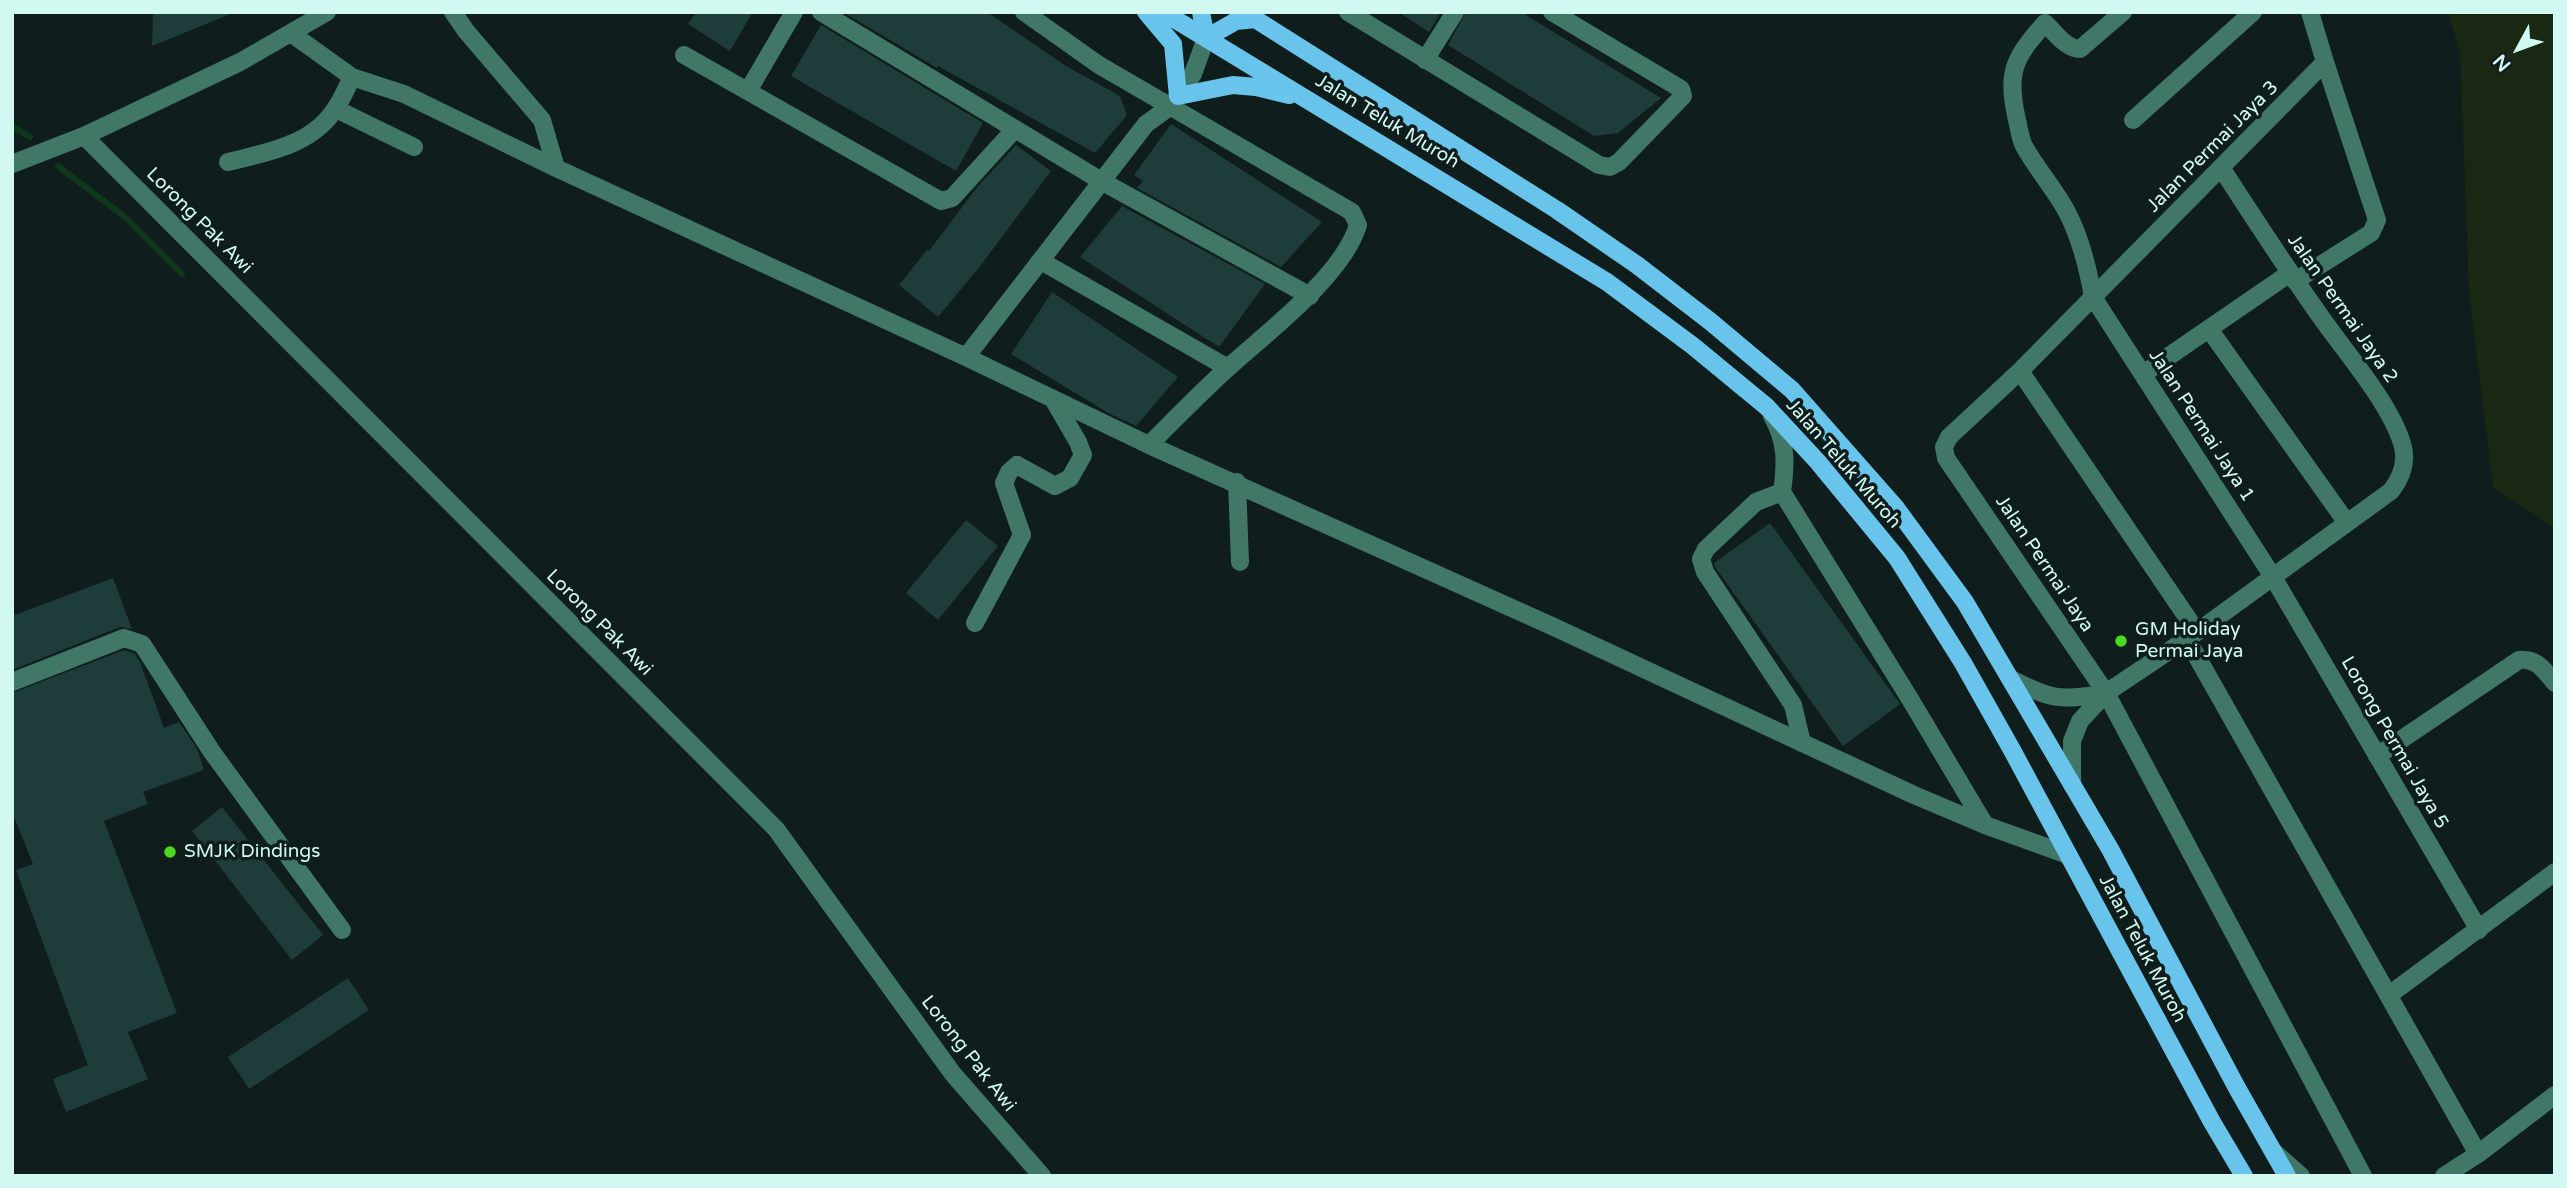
<!DOCTYPE html>
<html>
<head>
<meta charset="utf-8">
<style>
	body { margin:0 }
	#map { position:relative; width:2567px; height:1188px; overflow:hidden; background:#0f1e1c; font-family:"Varela Round",sans-serif }
	canvas { display:block }
	.frame { position:absolute; inset:0; border:14px solid #d2f9f1; pointer-events:none }
	.north { position:absolute; left:2483px; top:14px; width:70px; height:70px; -webkit-text-stroke:5px #0f1e1c; paint-order:stroke; rotate:229deg; font-size:19px; font-weight:700; line-height:28px; text-align:center; color:#d2f9f1 }
	.north::after { content:''; display:block; margin:auto; width:24px; height:32px; background:#d2f9f1; clip-path:polygon(50% 0,100% 100%,50% 72%,0 100%) }
</style>
</head>
<body>
<div id="map">
<canvas width="2567" height="1188"></canvas>
<div class="frame"></div>
<div class="north">N</div>
</div>
<script>
const g = document.querySelector('canvas').getContext('2d');
g.lineJoin = 'round';
function fillPath(path, color) {
  g.fillStyle = color;
  g.fill(path, 'evenodd');
}
function stroke(path, color, width, dash) {
  g.strokeStyle = color;
  g.lineWidth = width;
  g.lineCap = dash ? 'butt' : 'round';
  g.setLineDash(dash || []);
  g.stroke(path);
}
function drawText(font, color, halo, rows, align = 'center') {
  g.font = font + ' "Varela Round",sans-serif';
  g.lineWidth = 7;
  g.setLineDash([]);
  g.textBaseline = 'middle';
  g.strokeStyle = halo;
  g.fillStyle = color;
  for (const [text, x, y, turn = 0] of rows) {
    g.save();
    g.translate(x, y);
    g.rotate((+turn || 0) * Math.PI / 180);
    g.textAlign = isNaN(turn) ? turn : align;
    if (halo) g.strokeText(text, 0, 0);
    g.fillText(text, 0, 0);
    g.restore();
  }
}
const green = new Path2D(`
	M2448 12H2555V528L2493 488 2469 293 2460 53Z`);
const stream = new Path2D(`
	M12 126 30 137
	M58 166 126 218 182 274`);
const building = new Path2D(`
	M153 12H233V13L152 46Z
	M696 12H753L730 51 688 24Z
	M843 12H987L1066 66 1120 96 1127 115 1095 153 938 66 937 68Z
	M1398 12H1441L1429 32Z
	M1466 12H1521L1661 98 1618 133 1594 136 1448 45Z
	M821 25 983 123 956 171 791 76Z
	M1171 124 1322 222 1281 267 1137 188 1143 181 1134 175Z
	M1016 145 1051 171 981 265 938 317 899 285 927 250 929 251 978 186Z
	M1122 206 1265 284 1219 347 1080 257Z
	M1052 292 1178 377 1136 426 1110 414 1011 354Z
	M966 520 998 546 938 620 906 593Z
	M1770 523 1900 704 1843 746 1715 567 1714 563Z
	M113 578 132 629 120 627 12 670V616Z
	M124 650 135 654 140 662 164 728 179 722 197 749 204 770 143 792 148 804 104 821 177 1013 128 1032 148 1079 66 1112 53 1079 88 1065 16 870 33 864 12 812V693Z
	M222 807 323 935 292 960 210 854 201 861 191 848 200 841 192 831Z
	M348 978 369 1010 249 1089 228 1057Z`);
const minor = new Path2D(`
	M453 12 466 31 542 120 556 168
	M821 12 1103 182 1310 296
	M1024 12 1099 65 1352 212 1358 225C1343 275 1269 331 1230 366 1202 391 1176 418 1149 445
	M1348 12 1599 165 1610 167 1619 162 1683 96 1681 89 1552 12
	M2123 12 2080 49C2066 49 2055 32 2045 23 2014 58 2006 72 2017 120 2019 128 2020 138 2024 146 2037 170 2056 190 2068 214 2081 240 2088 268 2093 297L2273 577 2479 930
	M2310 12 2325 62 2020 371 1949 437 1944 447 1946 458 2106 693 2363 1176
	M292 34 352 77 404 94 556 168 966 357 1149 445 1554 627 1914 795 1985 825 2068 855
	M684 55 941 201 952 198 1014 130
	M1425 60 1455 12
	M748 91 794 12
	M336 109 414 147
	M2133 120 2253 12
	M84 136 776 829 953 1074 1042 1176
	M228 162C268 152 314 145 337 106 343 97 347 87 352 77
	M12 164 84 136 240 62 327 12
	M1041 261 1228 368
	M2295 281 2371 233 2377 220 2325 62
	M2209 329 2347 523
	M966 357 1146 124 1171 106 1193 74 1206 38
	M2020 371 2197 632
	M2143 374 2290 273
	M1772 416C1787 442 1786 464 1782 492L1910 699 1985 825
	M1237 482 1240 562
	M1782 492 1756 502 1706 549 1701 559 1705 572 1793 705 1802 743
	M975 623 1022 535 1004 483 1009 472 1017 465 1055 486 1070 478 1083 455 1078 442 1053 399
	M2187 639 2478 1154 2555 1095
	M2011 679C2052 700 2061 701 2106 693
	M12 682 124 638 142 644 212 752 342 930
	M2377 756 2519 660C2537 658 2544 670 2555 683
	M2072 785V741L2080 721 2106 693 2197 632 2391 491C2401 478 2407 464 2403 447 2393 407 2347 354 2323 320 2288 271 2255 220 2222 169
	M2389 995 2555 872
	M2274 1152 2301 1176
	M2444 1176 2478 1154`);
const major = new Path2D(`
	M1146 12 1173 44 1178 96 1233 85 1256 87 1289 95
	M1163 12 1607 282 1693 346 1767 407 1818 462 1897 558 1963 663 2012 750 2212 1122 2244 1176
	M1201 12 1206 38
	M1244 12 1557 210 1637 265 1711 322 1792 390 1896 508 1965 602 2110 849 2237 1088 2287 1176
	M1206 38 1236 21 1256 19`);
const markers = [
	[2121,641,7,"#49d91e"],
	[170,852,7,"#49d91e"]
];
const streetNames = [
	["Jalan Teluk Muroh",1387,122,31],
	["Jalan Permai Jaya 3",2213,147,-45],
	["Lorong Pak Awi",199,221,45],
	["Jalan Permai Jaya 2",2342,309,55],
	["Jalan Permai Jaya 1",2201,426,57],
	["Jalan Teluk Muroh",1843,464,49],
	["Jalan Permai Jaya",2044,564,56],
	["Lorong Pak Awi",599,623,45],
	["Lorong Permai Jaya 5",2394,743,60],
	["Jalan Teluk Muroh",2142,949,62],
	["Lorong Pak Awi",968,1054,52]
];
const poiNames = [
	["GM Holiday",2135,630],
	["Permai Jaya",2135,652],
	["SMJK Dindings",184,852]
];
fillPath(green, '#1a2713');
stroke(stream, '#0f371b', 6);
fillPath(building, '#1e3c39');
stroke(minor, '#407767', 18);
stroke(major, '#68c4ea', 18);
for (const [x, y, r, color] of markers) {
  const dot = new Path2D();
  dot.arc(x, y, r, 0, 2 * Math.PI);
  g.fillStyle = color;
  g.fill(dot);
  stroke(dot, '#0f1e1c', 2.5);
}
drawText('19px', '#d2f9f1', '#0f1e1c', streetNames);
drawText('19px', '#d2f9f1', '#0f1e1c', poiNames, 'left');
</script>
</body>
</html>
